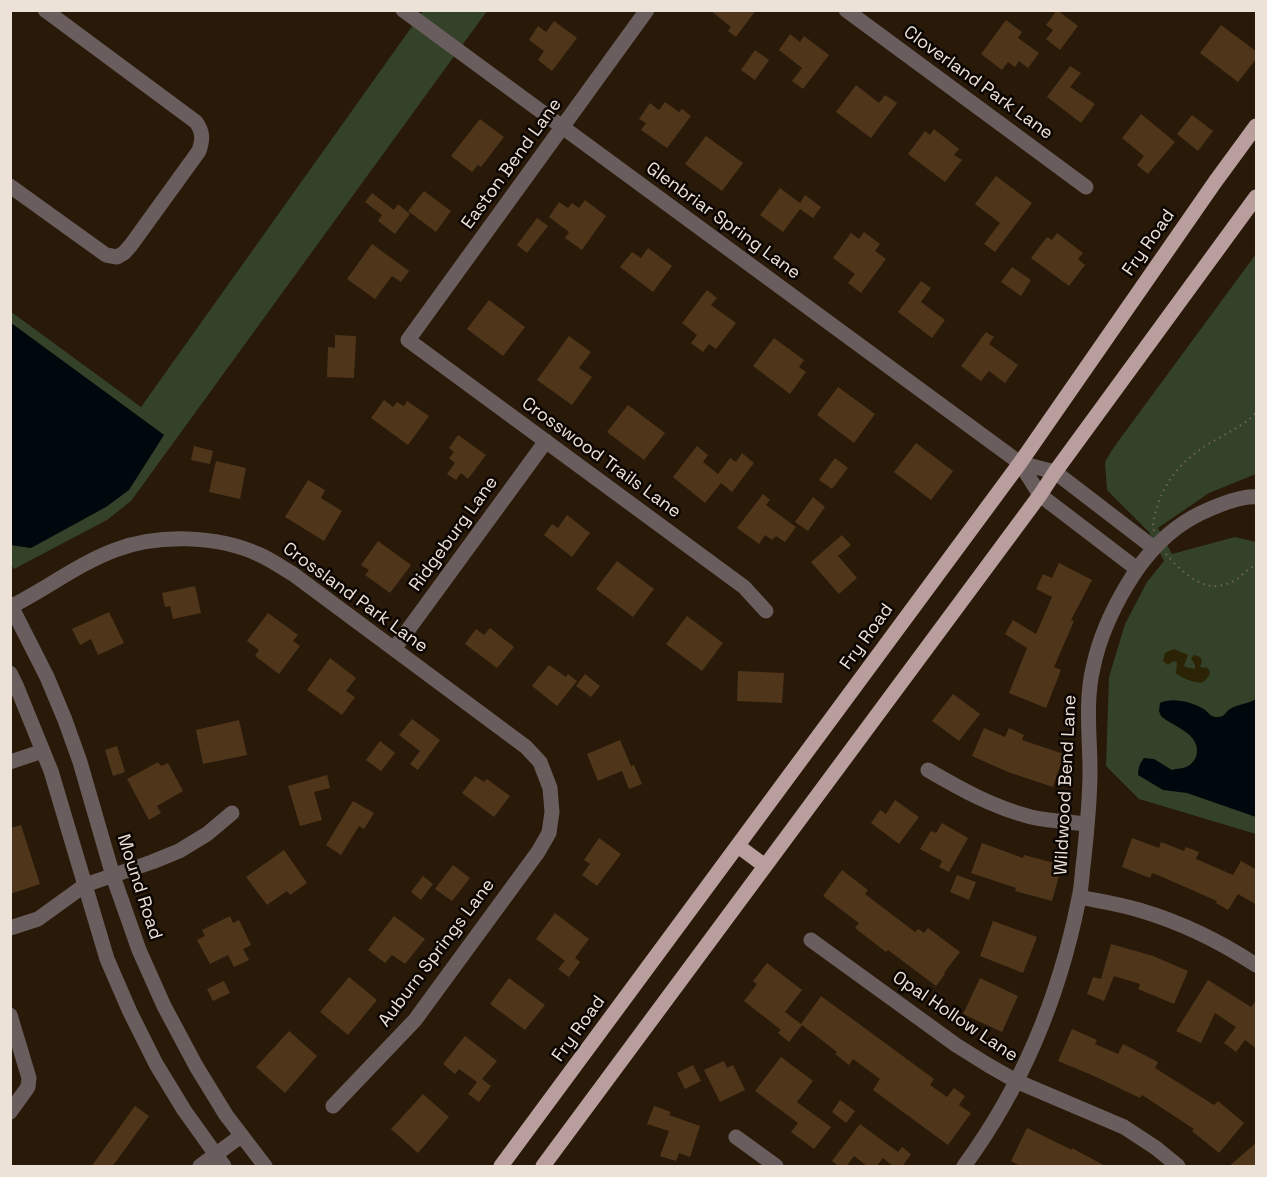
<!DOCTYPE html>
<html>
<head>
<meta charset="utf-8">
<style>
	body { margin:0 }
	#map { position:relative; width:1267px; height:1177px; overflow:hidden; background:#291908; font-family:"Space Grotesk",sans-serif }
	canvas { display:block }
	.frame { position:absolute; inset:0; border:12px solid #ede2d8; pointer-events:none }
</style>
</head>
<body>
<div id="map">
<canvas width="1267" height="1177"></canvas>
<div class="frame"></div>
</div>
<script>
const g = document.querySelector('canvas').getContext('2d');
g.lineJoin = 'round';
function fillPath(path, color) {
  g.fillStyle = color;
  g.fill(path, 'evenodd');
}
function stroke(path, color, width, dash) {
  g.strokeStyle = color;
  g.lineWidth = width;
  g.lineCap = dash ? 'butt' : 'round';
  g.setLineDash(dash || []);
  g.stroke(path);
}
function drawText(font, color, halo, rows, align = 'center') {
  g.font = font + ' "Space Grotesk",sans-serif';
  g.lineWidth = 5;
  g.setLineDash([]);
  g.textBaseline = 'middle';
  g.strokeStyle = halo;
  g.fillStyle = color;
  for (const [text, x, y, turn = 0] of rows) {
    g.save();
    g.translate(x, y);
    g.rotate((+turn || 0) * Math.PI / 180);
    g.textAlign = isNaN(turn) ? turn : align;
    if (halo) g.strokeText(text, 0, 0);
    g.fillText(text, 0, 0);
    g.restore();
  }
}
const green = new Path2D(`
	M423 11H487L131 501 107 520 14 569 11 565V545L31 548 164 435 11 323 10 311 141 407Z
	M1256 254V474L1209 493 1158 528 1172 554 1235 537 1256 542V834L1139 799 1106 766 1109 677 1125 624 1147 582 1164 561 1149 532 1107 490 1105 462 1114 447Z`);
const sand = new Path2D(`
	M1174 649C1179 652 1184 652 1188 655L1184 665 1185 667 1195 669V665L1191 658 1194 655 1200 657 1202 661 1200 667 1208 668 1210 673C1209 676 1206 680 1203 682 1196 684 1181 678 1176 673L1177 662 1173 661 1168 665 1163 661 1165 653Z`);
const water = new Path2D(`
	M11 323 164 435 129 490 106 507 31 548 11 545Z
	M1256 699V817L1187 793 1163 790 1138 775C1138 768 1140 763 1144 758L1154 759 1172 770C1177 768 1182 769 1186 767 1191 765 1194 761 1196 757 1203 734 1173 727 1161 716L1159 711 1160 703C1172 697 1191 702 1202 708 1208 711 1210 718 1218 717 1225 717 1225 712 1230 709 1238 704 1248 704 1256 699Z`);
const building = new Path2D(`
	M710 10H756L736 37 728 31 731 27Z
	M1057 10 1078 26 1060 50 1046 39 1053 30 1046 25Z
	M1006 20 1022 32 1018 38 1039 53 1028 68 1019 61 1015 67 1008 62 1002 70 981 54Z
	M554 21 577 38 552 71 538 60 544 51 529 40 538 26 546 32Z
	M1221 25 1257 52V58L1238 82 1200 53Z
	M790 34 800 42 804 36 829 55 803 89 792 81 802 68 779 50Z
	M755 50 769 60 755 80 741 70Z
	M1070 66 1081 73 1070 87 1095 104 1081 123 1047 97Z
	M856 85 879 103 885 95 897 103 871 138 836 112Z
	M665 102 679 112 682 109 691 116 667 148 641 130 646 123 639 119 650 103 659 110Z
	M1141 114 1175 142 1148 174 1137 165 1144 156 1122 138Z
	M1192 115 1213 131 1198 151 1177 134Z
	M480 119 504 137 481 167 478 165 472 172 451 156Z
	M934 129 959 149 954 155 962 160 945 182 908 154 925 131 930 135Z
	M706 136 743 163 722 191 685 164Z
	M996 176 1032 203 995 252 984 244 1000 223 975 204Z
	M780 188 800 203 805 195 821 207 813 218 800 209 783 232 760 215Z
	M424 191 451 211 436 232 408 211Z
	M372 193 394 210 398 204 410 214 395 234 378 221 382 215 365 202Z
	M585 200 606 216 582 250 565 238 569 232 549 217 559 202 568 208 572 203 579 208Z
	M537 218 548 226 527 253 517 245Z
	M864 232 880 244 875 251 886 259 861 293 848 283 855 274 833 258 851 233 859 239Z
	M1057 233 1083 253 1078 259 1085 265 1069 286 1031 258 1047 237 1052 240Z
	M372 244 409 271 401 282 392 276 375 299 347 279Z
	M648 248 672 266 653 292 620 267 632 252 641 258Z
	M1012 267 1031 280 1021 296 1001 282Z
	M921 281 931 288 921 302 945 320 932 338 898 312Z
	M707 290 717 298 711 305 736 323 716 349 709 344 703 352 691 343 697 335 682 323Z
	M489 300 525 327 503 356 467 329Z
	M986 332 994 337 989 344 1018 365 1005 383 989 371 981 381 961 366Z
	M335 335 356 336 354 378 327 377 328 347 335 348Z
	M569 336 591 352 579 368 592 377 572 405 537 380Z
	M774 338 804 360 799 367 806 372 790 394 753 366Z
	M838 387 875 414 854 443 817 415Z
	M384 400 393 407 397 402 404 406 407 401 429 416 408 445 371 418Z
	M628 405 665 433 644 460 607 432Z
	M458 435 486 455 468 479 461 473 456 480 447 474 455 463 449 458 454 452 449 448Z
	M916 443 953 471 931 500 894 472Z
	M194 446 213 451 210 464 191 460Z
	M697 446 708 455 703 462 718 474 730 458 736 462 742 453 754 463 732 492 721 483 705 503 673 477Z
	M835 458 848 468 832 489 819 480Z
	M216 461 246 468 240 499 209 492Z
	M308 480 325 490 321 498 342 511 324 541 285 517Z
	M763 494 770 500 766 505 796 527 785 542 776 536 772 540 765 535 759 544 737 528Z
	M813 497 825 507 808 531 795 522Z
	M567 515 590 533 572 557 544 535 552 524 558 528Z
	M842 535 851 545 838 556 857 578 839 594 811 562Z
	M378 541 411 565 390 593 365 575 369 570 361 565Z
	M617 561 654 589 633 617 596 589Z
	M1059 563 1092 580 1071 620 1074 621 1054 667 1061 670 1046 708 1009 693 1027 648 1005 634 1013 620 1036 634 1052 597 1036 589 1043 574 1052 578Z
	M195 586 201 613 173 619 170 606 165 607 162 593Z
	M109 612 124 643 98 655 91 639 80 645 72 629Z
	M268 613 298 635 293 641 300 646 279 674 255 656 259 650 247 641Z
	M687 616 723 643 702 671 666 644Z
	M490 628 514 647 497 668 465 644 476 629 484 635Z
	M330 658 356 678 346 691 355 697 342 715 307 690Z
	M549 665 566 677 568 674 577 681 557 706 532 686Z
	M738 671 784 673 782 703 737 701Z
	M585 674 600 686 591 697 576 686Z
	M953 694 980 714 959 741 932 721Z
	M412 719 440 740 418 770 410 764 420 751 399 735Z
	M239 720 247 755 203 764 196 730Z
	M984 728 1005 737 1009 728 1024 735 1022 740 1064 754 1053 787 1008 772 972 756Z
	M620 740 631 766 634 765 642 784 629 789 622 771 598 781 587 754Z
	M380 741 395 753 381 771 366 760Z
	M117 746 125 772 113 776 105 750Z
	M158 762 161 766 168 763 183 791 157 806 161 813 149 820 127 779Z
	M327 775 330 788 314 792 322 820 300 826 288 786Z
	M475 776 484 782 487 779 510 796 494 817 462 793Z
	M895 800 919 817 899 844 871 823 880 810 886 814Z
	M353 801 374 813 364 829 359 826 341 855 326 845Z
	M942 823 968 838 949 872 939 867 942 861 920 849 931 831 936 833Z
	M21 825 40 884 10 894V828Z
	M599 838 621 854 597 886 582 875 590 864 584 860Z
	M1132 838 1159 848 1161 842 1184 851 1186 847 1199 852 1196 859 1233 875 1241 861 1257 870V905L1238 894 1228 910 1216 903 1217 901 1160 876 1152 873 1150 878 1122 867Z
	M982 843 1023 858 1024 855 1062 865 1052 901 1015 891 1016 888 971 873Z
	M284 850 307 883 290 895 287 891 267 905 246 877Z
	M453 865 470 878 452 901 435 889Z
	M842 870 868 890 865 894 915 932 918 929 924 933 928 928 960 952 944 973 945 974 936 986 888 950 886 952 855 928 859 923 823 896Z
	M957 875 976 882 969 900 950 892Z
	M423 876 433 884 421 900 411 892Z
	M555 913 589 939 575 958 580 962 569 977 558 969 565 961 536 939Z
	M230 916 233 923 239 920 251 945 243 949 249 960 234 967 228 955 210 964 197 940 205 936 202 930Z
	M394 916 425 939 405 964 392 955 385 963 368 950Z
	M993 921 1037 937 1023 973 980 956Z
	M1111 944 1153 956 1188 971 1174 1004 1138 989 1140 984 1114 976 1104 1001 1087 994 1093 977 1101 979Z
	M767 963 802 990 785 1012 801 1024 821 996 934 1079 930 1085 947 1097 954 1088 965 1096 959 1105 971 1113 948 1145 873 1090 880 1079 853 1059 849 1065 835 1054 837 1052 802 1025 789 1042 778 1033 781 1030 744 1001 757 984 753 981Z
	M349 977 377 1000 348 1035 320 1012Z
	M509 978 545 1005 525 1030 490 1004Z
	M980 978 1018 996 1002 1032 963 1014Z
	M1208 980 1251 1007 1257 999V1049L1245 1040 1236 1052 1224 1043 1236 1027 1215 1013 1201 1043 1176 1031Z
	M224 981 230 993 213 1001 207 989Z
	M1072 1029 1097 1040 1095 1044 1118 1054 1123 1044 1158 1062 1155 1068 1214 1105 1218 1101 1244 1123 1219 1153 1192 1131 1194 1129 1142 1095 1140 1098 1094 1076 1058 1061Z
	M289 1031 317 1056 285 1093 256 1067Z
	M465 1036 497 1061 482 1079 491 1086 479 1102 468 1094 477 1082 459 1069 455 1074 443 1064Z
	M781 1057 813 1081 797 1102 831 1127 814 1149 791 1132 798 1123 755 1091Z
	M724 1061 727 1068 733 1065 745 1090 720 1102 704 1070Z
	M693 1065 701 1081 685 1089 677 1073Z
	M423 1094 449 1117 418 1153 391 1129Z
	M840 1100 855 1111 846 1123 832 1112Z
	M135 1106 149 1116 112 1167H91Z
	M654 1106 671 1112 669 1115 700 1126 690 1157 679 1153 676 1161 660 1156 669 1131 647 1124Z
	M860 1124 898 1152 902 1147 911 1154 902 1167H894L883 1158 876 1167H868L854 1156 846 1167H839L832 1161Z
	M1027 1128 1072 1150V1148L1107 1167H1022L1011 1161Z
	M1257 1142V1167H1228Z`);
const path = new Path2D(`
	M1154 531C1151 522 1156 512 1158 504 1168 474 1190 454 1217 439 1231 431 1244 425 1256 413
	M1166 554C1175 565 1193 582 1207 585 1215 588 1226 585 1234 581 1242 577 1247 568 1256 565`);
const minor = new Path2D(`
	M403 10 1020 463 1040 495 1137 569
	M647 10 408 340 744 587 766 611
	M846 10 1086 187
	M10 186 106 255 117 257 124 253 131 245 199 151C203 139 203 132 196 122L45 10
	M1020 463 1055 472 1154 548
	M10 604 47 677 65 720 80 762 113 876 139 950 164 1006 196 1066 226 1115 265 1166
	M10 607C46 589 78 564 115 550 157 534 216 535 258 554 270 559 281 567 293 574L526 747 540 762 550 788 552 812 549 833 538 852 415 1020 333 1106
	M394 649 546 441
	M10 673 16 685 51 771 107 959 130 1012 156 1064 184 1110 224 1166
	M10 762 43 751
	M928 770C962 790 993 807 1031 817 1049 821 1069 822 1087 824
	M1079 897C1099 901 1119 904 1139 910 1180 922 1221 942 1256 965
	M10 928 38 919 85 885 152 862 179 851 207 834 232 813
	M811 940 956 1045 988 1065 1016 1081 1124 1127 1156 1148 1178 1166
	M10 1015 29 1078 28 1087 10 1112
	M736 1137 776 1166
	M200 1166 241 1136
	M964 1166C1022 1087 1060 994 1079 898 1082 885 1082 871 1084 858 1087 829 1090 800 1090 772 1090 737 1085 702 1093 668 1099 639 1112 610 1127 585 1142 560 1160 538 1185 522 1200 512 1239 495 1256 497`);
const major = new Path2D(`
	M738 846 765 866
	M501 1166 1020 463 1215 182 1256 126
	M543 1166 1040 495 1055 472 1256 197`);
const streetNames = [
	["Cloverland Park Lane",978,83,36],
	["Easton Bend Lane",512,164,-54],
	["Glenbriar Spring Lane",723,221,36],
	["Fry Road",1149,243,-55],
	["Crosswood Trails Lane",601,458,36],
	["Ridgeburg Lane",454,534,-54],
	["Crossland Park Lane",355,598,36],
	["Fry Road",867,637,-54],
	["Wildwood Bend Lane",1066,785,-87],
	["Mound Road",139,887,72],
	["Auburn Springs Lane",437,953,-53],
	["Opal Hollow Lane",955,1017,34],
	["Fry Road",579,1029,-54]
];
fillPath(green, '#334229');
fillPath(sand, '#2b2303');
fillPath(water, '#00080d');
fillPath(building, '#4f361b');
stroke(path, '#736557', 2, [1.5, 4.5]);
stroke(minor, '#6a5d5d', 15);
stroke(major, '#b99e9e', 15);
drawText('18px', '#ede2d8', '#0c0602', streetNames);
</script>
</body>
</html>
